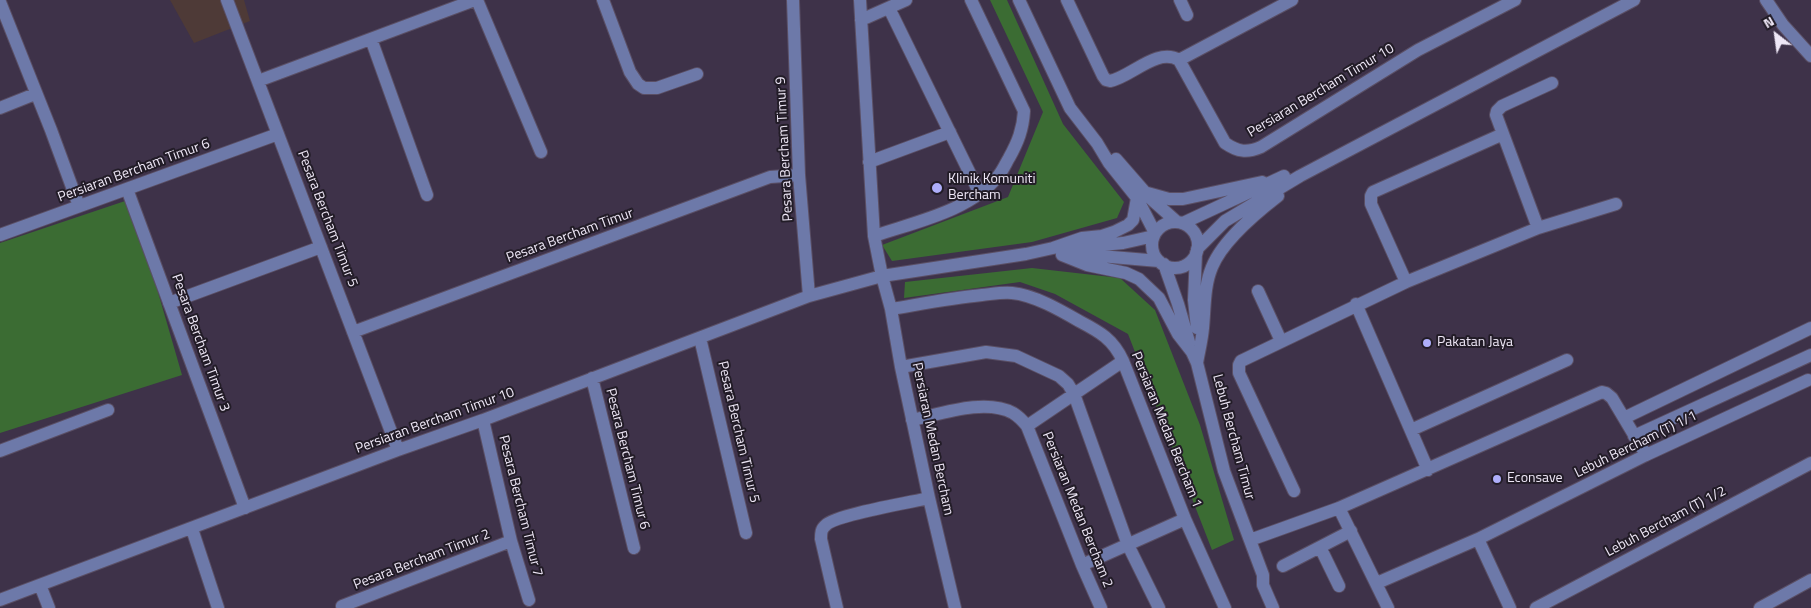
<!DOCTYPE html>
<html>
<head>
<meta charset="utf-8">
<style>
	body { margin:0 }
	#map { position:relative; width:1811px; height:608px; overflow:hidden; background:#3e3249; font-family:"Titillium Web",sans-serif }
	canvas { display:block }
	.north { position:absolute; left:1751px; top:10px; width:50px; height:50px; -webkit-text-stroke:4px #221c27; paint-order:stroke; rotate:330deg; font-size:14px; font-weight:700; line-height:20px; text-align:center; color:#eee7f6 }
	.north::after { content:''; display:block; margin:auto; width:18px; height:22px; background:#eee7f6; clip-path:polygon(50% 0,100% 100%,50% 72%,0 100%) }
</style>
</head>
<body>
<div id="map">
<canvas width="1811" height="608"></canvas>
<div class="north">N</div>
</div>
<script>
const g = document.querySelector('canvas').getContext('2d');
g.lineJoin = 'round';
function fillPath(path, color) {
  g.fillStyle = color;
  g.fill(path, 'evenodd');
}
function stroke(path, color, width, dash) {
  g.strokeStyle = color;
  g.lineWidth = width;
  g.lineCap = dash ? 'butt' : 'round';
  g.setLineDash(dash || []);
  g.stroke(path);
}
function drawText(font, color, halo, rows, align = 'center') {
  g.font = font + ' "Titillium Web",sans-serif';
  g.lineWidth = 4;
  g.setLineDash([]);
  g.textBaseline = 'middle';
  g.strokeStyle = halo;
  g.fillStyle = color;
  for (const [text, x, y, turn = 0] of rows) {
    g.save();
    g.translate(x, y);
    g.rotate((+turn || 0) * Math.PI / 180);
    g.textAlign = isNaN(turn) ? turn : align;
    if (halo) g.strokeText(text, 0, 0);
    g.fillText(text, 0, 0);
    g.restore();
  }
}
const industrial = new Path2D(`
	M170 0H244L250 21 194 43Z`);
const green = new Path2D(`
	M990 0H1007L1063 124 1124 202 1117 218 1032 242 892 261 882 245 1008 197 1043 112Z
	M131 199 182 375 0 433V243Z
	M1032 268 1120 278 1155 310 1200 425 1234 540 1212 550 1128 334 1055 294 1020 282 904 298 905 282Z`);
const minor = new Path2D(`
	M227 0 398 450
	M477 0 541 152
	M603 0 630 72 638 84 644 88H657L697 74
	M793 0 799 175 809 296
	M860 0 874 236 882 276 891 309 901 367 929 498 955 608
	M1019 0 1070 108 1097 143 1109 163 1137 198 1155 233
	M1067 0 1103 76 1106 80 1110 81C1131 77 1157 47 1179 60L1292 0
	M1180 0 1187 15
	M1766 0 1783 25 1811 56
	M0 2 51 130 79 206
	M889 8 980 194
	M861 20 906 0
	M371 39 427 195
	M1179 60 1225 143C1238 152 1247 153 1261 147L1418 50 1515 0
	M258 81 475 0
	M0 108 35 94
	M1116 159 1150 198 1177 222
	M869 162 950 132
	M127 189 245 508
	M1144 192 1169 199H1183L1262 182
	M1152 245a23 23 0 1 1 46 0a23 23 0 1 1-46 0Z
	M1183 223 1284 176
	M1538 228 1616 204
	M0 235 278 134
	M874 236C915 222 971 211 999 175 1003 170 1006 163 1009 158 1018 142 1023 129 1024 111L971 0
	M1070 248 1123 243 1154 236
	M1197 249 1225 221 1300 176 1634 0
	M1196 253 1194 300 1197 328
	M1062 255 1087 265 1126 273 1139 279 1159 298 1178 334 1192 352 1197 363 1224 471 1263 575V585L1273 608
	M1073 255 1100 256 1159 261
	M1164 264 1178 304 1189 342
	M1406 282 1371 204V196L1373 192 1503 134
	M1258 291 1281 341
	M169 303 321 247
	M1356 304 1428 470
	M891 309C921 304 951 298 982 295 992 294 1003 292 1012 293 1034 295 1060 310 1079 321 1100 332 1113 339 1123 361L1185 519 1225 608
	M353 332 770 177 799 175
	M700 338 746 533
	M1197 363C1199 351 1202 340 1203 328 1205 307 1204 286 1212 267 1223 240 1256 213 1278 196
	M901 367 986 352 1016 356 1059 376 1068 384 1074 394 1128 545 1159 608
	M592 378 634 548
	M1624 418 1811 328
	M483 420 511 541 529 600
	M912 420C941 414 985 398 1013 413 1018 416 1023 421 1027 426L1082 565 1101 608
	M1027 426 1123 361
	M1411 430 1567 360
	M1634 436 1811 355
	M0 451 108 410
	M1294 491 1239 373V365L1241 361 1406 282 1538 228 1496 115 1497 111 1502 106 1552 83
	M1339 508 1388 608
	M192 529 218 608
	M1478 539 1646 455 1808 380
	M1250 540 1339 508 1602 392 1606 393 1612 398 1646 455
	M1082 565 1185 519
	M1283 566 1320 547
	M1377 583 1478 539 1510 608
	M40 585 49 608
	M1339 586 1320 547 1351 531
	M0 600 398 450 483 420 809 296 882 276 1026 254 1053 248 1082 238 1102 236 1114 232 1128 225 1133 220 1137 198
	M342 606 511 541
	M837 608 821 539C821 533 821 529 826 525 835 515 912 502 929 498
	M1536 608 1811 463
	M1760 608 1811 580`);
const markers = [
	[937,188,6,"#aeaefa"],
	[1427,343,5,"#aeaefa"],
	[1497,479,5,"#aeaefa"]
];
const streetNames = [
	["Persiaran Bercham Timur 10",1321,91,-31],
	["Pesara Bercham Timur 9",785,149,-93],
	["Persiaran Bercham Timur 6",134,171,-20],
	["Pesara Bercham Timur 5",327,219,69],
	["Pesara Bercham Timur",570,236,-20],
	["Pesara Bercham Timur 3",200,343,70],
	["Persiaran Bercham Timur 10",435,421,-20],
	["Persiaran Medan Bercham 1",1166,430,68],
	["Pesara Bercham Timur 5",738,432,77],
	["Lebuh Bercham Timur",1233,437,75],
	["Persiaran Medan Bercham",932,439,78],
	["Lebuh Bercham (T) 1/1",1636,445,-26],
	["Pesara Bercham Timur 6",627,459,76],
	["Pesara Bercham Timur 7",520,506,76],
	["Persiaran Medan Bercham 2",1077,510,68],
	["Lebuh Bercham (T) 1/2",1666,522,-28],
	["Pesara Bercham Timur 2",422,560,-21]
];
const poiNames = [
	["Klinik Komuniti",948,180],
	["Bercham",948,196],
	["Pakatan Jaya",1437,343],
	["Econsave",1507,479]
];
fillPath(industrial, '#4e3a37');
fillPath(green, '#3b6c33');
stroke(minor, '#5a4f65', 14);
stroke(minor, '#6d79a9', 12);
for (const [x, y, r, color] of markers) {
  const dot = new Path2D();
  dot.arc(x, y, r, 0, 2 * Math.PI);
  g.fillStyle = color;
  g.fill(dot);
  stroke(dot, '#221c27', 2);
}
drawText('14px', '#eee7f6', '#221c27', streetNames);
drawText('14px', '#eee7f6', '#221c27', poiNames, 'left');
</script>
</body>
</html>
